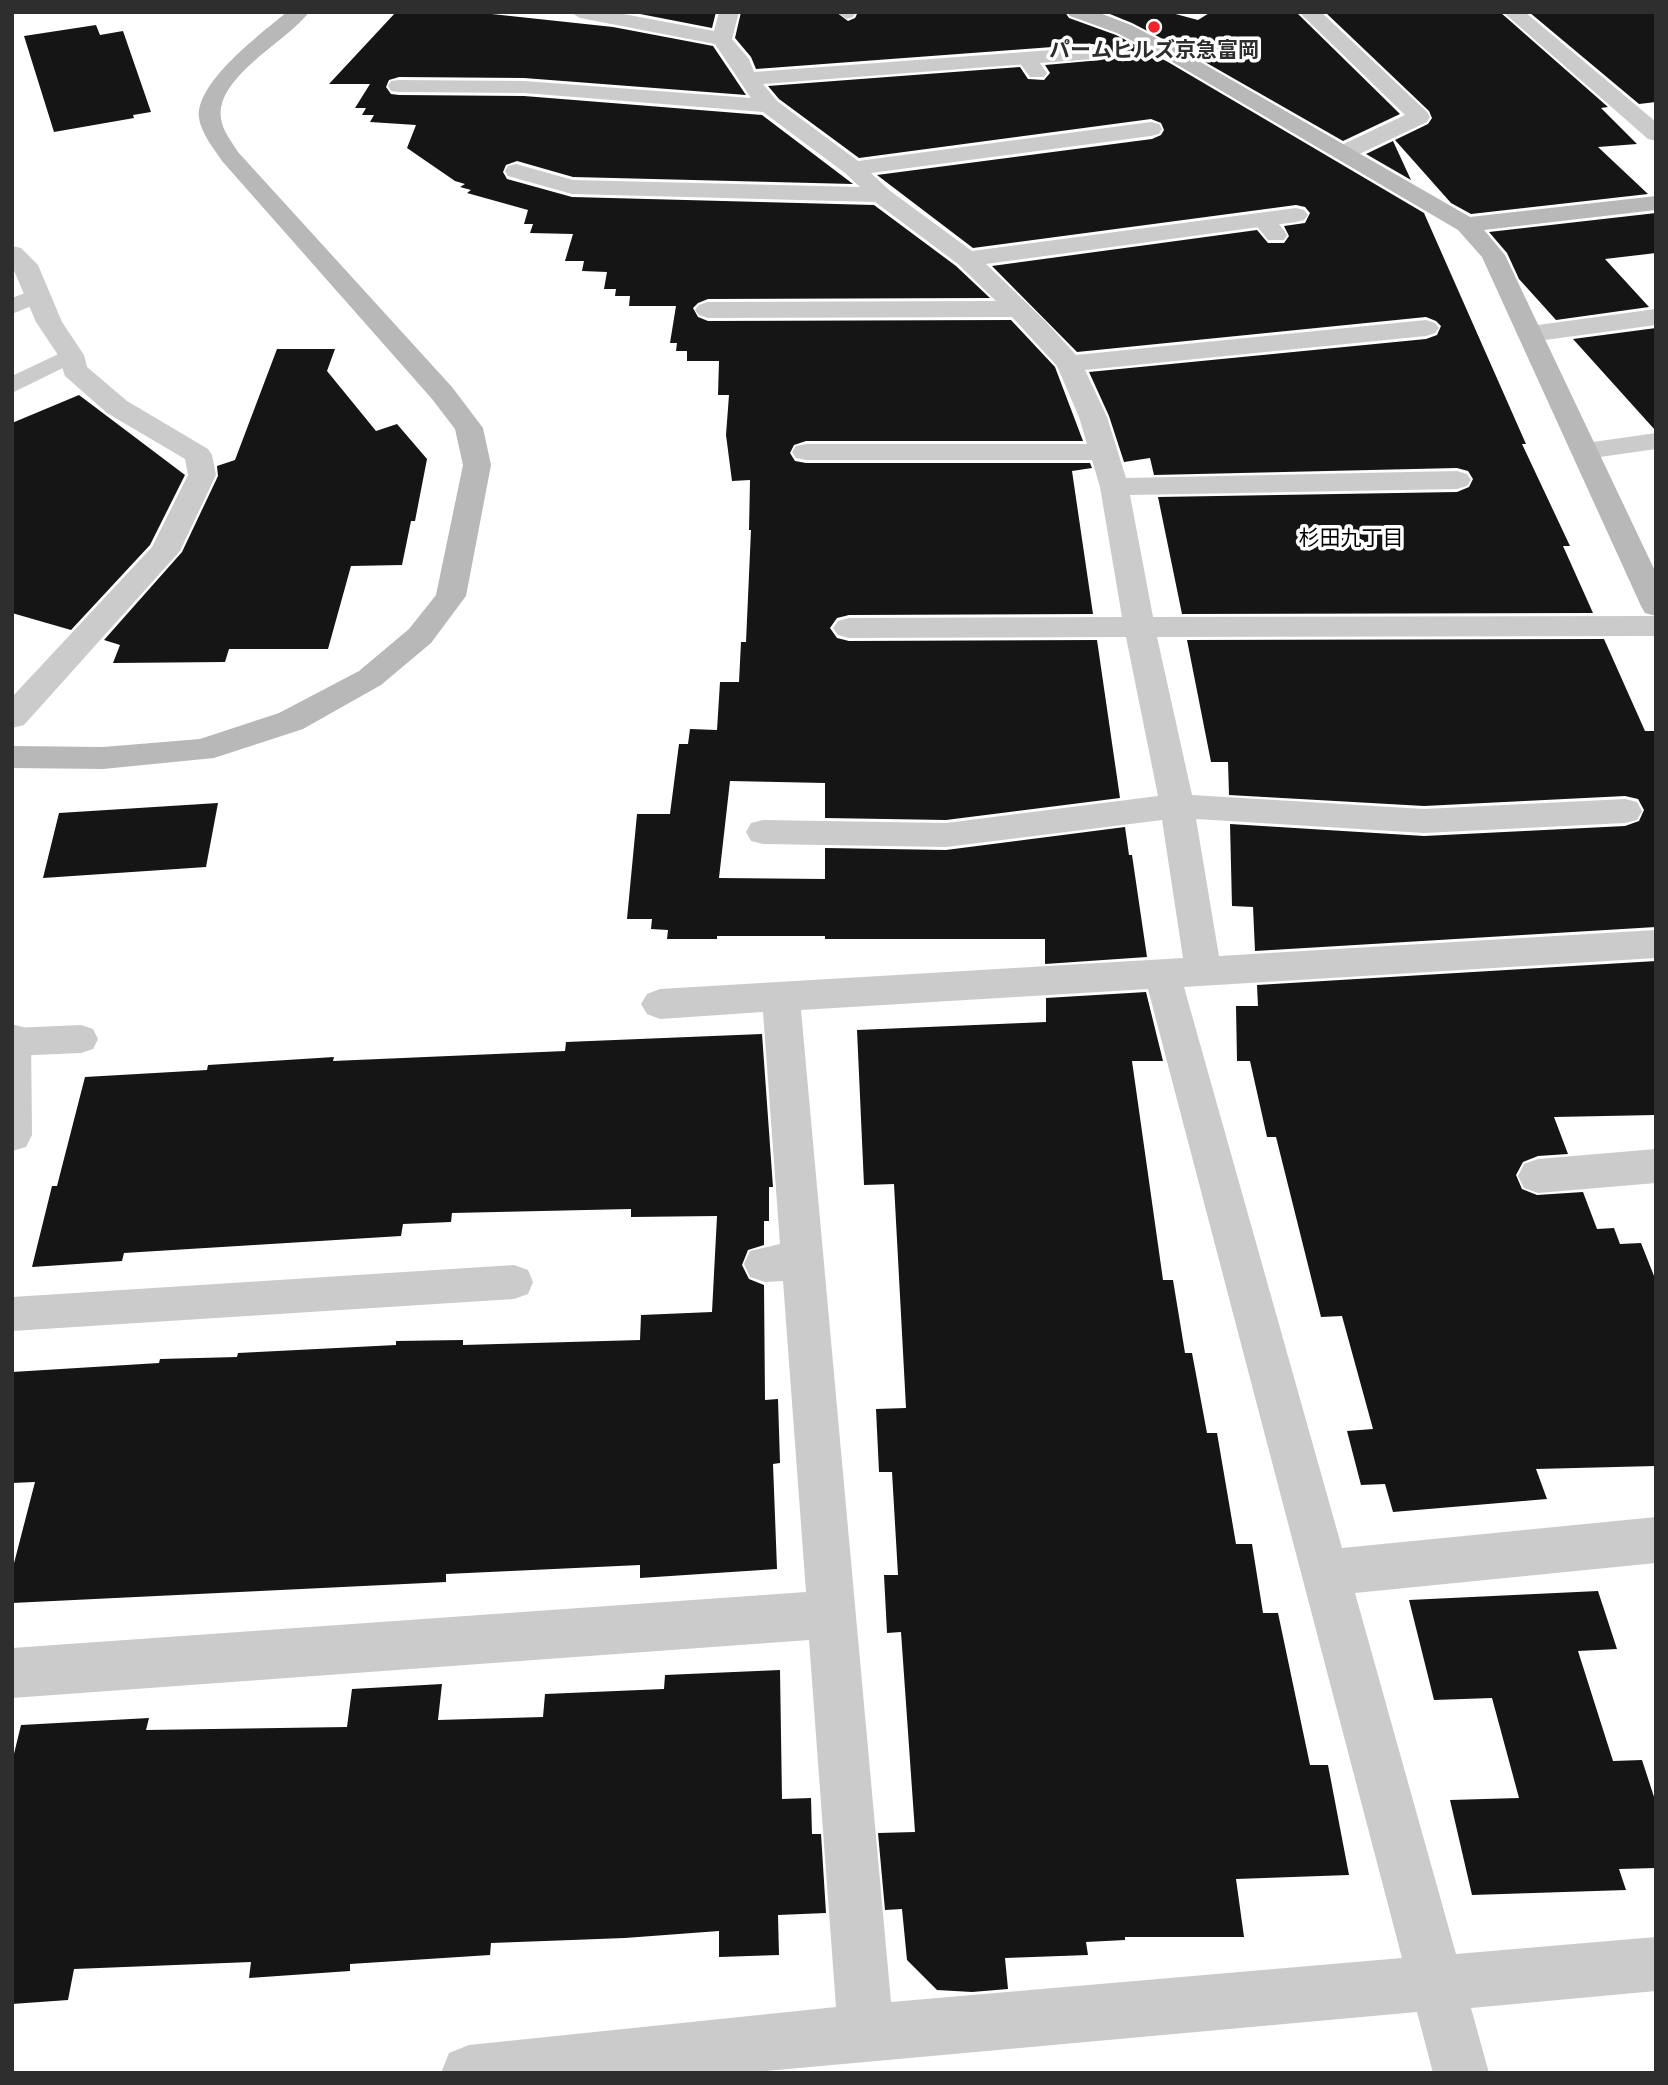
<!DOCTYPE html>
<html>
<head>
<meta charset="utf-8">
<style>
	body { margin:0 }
	#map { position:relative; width:1668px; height:2085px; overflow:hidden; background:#fff; font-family:"Alegreya Sans",sans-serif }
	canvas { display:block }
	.frame { position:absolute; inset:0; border:14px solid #2e2e2e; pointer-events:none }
</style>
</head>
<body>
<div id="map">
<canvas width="1668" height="2085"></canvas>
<div class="frame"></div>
</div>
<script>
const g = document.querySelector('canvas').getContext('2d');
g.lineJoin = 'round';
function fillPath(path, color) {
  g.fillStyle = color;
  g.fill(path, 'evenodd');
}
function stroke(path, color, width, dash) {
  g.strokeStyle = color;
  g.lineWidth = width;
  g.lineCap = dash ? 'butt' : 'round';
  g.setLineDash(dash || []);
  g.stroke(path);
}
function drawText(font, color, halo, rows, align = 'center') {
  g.font = font + ' "Alegreya Sans","Noto Sans JP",sans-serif';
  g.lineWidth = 7;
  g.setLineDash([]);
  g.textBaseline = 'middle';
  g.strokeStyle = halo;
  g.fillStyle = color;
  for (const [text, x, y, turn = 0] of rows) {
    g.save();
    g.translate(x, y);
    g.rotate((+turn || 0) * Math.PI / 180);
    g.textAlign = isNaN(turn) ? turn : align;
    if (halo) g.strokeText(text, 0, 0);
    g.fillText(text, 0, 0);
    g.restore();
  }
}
const building = new Path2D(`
	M396 12H473L613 27 713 46 746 95 524 78 399 77 389 80 386 87 391 94 399 95 524 96 762 115 853 184 573 177 517 161 506 165 503 172 507 179 572 197 874 205 956 266 990 298 708 299 698 303 693 308 698 317 708 321 1011 320 1055 367 1083 441H806L794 445 790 453 795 461 806 463H1090L1092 468 1072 471 1093 614 849 615 837 618 830 628 837 638 849 641 1097 640 1120 798 946 820 825 818V783L730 781 719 878 825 879V848L946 850 1125 827 1129 855H1132L1147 957 1045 964V939H825V936H717V939H667L668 930 651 929 652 919H627L637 814H670L679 744H688L690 729 717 730 720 682H739L741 642H746L751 530H749L750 480 732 481 726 435 729 395H718L719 361H687V351H676L677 343H670L676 306H629L630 296H615L616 289H604L607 272 582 271 584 261H565L573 234 530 233 533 224H524L528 210 467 193 471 190 460 187 465 184 455 181 407 148 416 125 370 122 374 115H362L366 108H355L370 84H329Z
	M637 12H716L712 28 635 13Z
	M741 12H836L848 21 855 18 858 12H1065L1069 18 1116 35 1168 62 1424 213 1526 444H1522L1570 546H1563L1593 613 1182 614 1158 497 1457 492 1469 487 1473 479 1468 471 1457 468 1154 475 1150 458 1124 462 1109 416 1089 372 1426 339 1437 335 1441 326 1436 321 1426 317 1077 352 992 266 1257 230 1268 243H1284L1289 236 1284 226 1305 223 1310 213 1305 207 1296 205 973 248 877 175 1152 139 1161 135 1164 130 1161 123 1151 119 859 158 779 99 768 86 1020 67 1028 79 1044 80 1050 73 1045 65 1101 60 1106 53 1102 47 1093 44 756 69 751 57 735 38Z
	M1105 12H1168L1198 20 1211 12H1296L1400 114 1343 141 1184 50 1132 23Z
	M1325 12H1500L1608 107 1601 108 1637 144 1598 147 1648 194 1471 214 1451 203 1395 140 1428 124 1432 118 1429 111Z
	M1529 12H1656V102L1639 104Z
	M96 25 100 35 123 31 151 112 133 115 134 118 54 132 24 36Z
	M1393 141 1411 180 1366 154Z
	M1656 213V253L1605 259 1649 307 1556 320 1519 279 1507 253 1489 232Z
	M1656 328V430H1655L1573 339Z
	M277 349H335L327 371 376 431 397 424 427 459 415 521H411L402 565 351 566 328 649H229L225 662 113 663 120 645 104 640 182 552 218 476 217 466 235 460Z
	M79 395 185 475 150 545 71 630 12 613V423Z
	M1604 639 1645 731H1656V927L1255 951 1253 907 1232 906 1230 824 1424 836 1625 826 1639 821 1644 810 1638 799 1625 796 1424 806 1229 795 1228 762H1211L1187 640Z
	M218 803 206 867 43 878 59 813Z
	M1656 961V1115L1554 1117 1568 1154 1538 1156 1523 1162 1516 1175 1522 1189 1537 1195 1583 1192 1597 1229 1614 1228 1620 1244 1641 1243 1656 1281V1466L1536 1469 1547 1499 1393 1512 1385 1484 1361 1485 1347 1431 1373 1429 1342 1316 1321 1317 1276 1137H1267L1250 1061H1237L1236 1006H1258L1257 985Z
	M1146 992 1163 1061H1132L1163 1280H1173L1185 1353H1192L1207 1433H1217L1236 1544H1252L1263 1613H1278L1310 1765H1328L1349 1875 1236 1879 1244 1937H1125V1940L1086 1942 1088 1955 1005 1958 1008 1989 972 1992 937 1990 907 1960 902 1909 885 1910 878 1833 915 1832 901 1632 887 1633 884 1575H898L892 1472H879L876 1409 906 1408 894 1184 864 1185 857 1030 1046 1022V998Z
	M762 1034 773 1187H769V1221H764V1245L748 1250 742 1265 749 1279 764 1285 765 1400 778 1399 780 1463 773 1464 777 1569 640 1578V1565L446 1574V1582L12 1603V1571L35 1482 12 1483V1372L159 1363 160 1359 237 1357 238 1353 396 1345V1341L463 1340V1345L640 1340 641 1315 712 1312 717 1216 631 1217V1209L452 1213 451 1222 403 1224 401 1236 124 1253 122 1261 32 1267 52 1186H57L85 1077 207 1070 208 1065 334 1057 333 1061 565 1051 566 1042Z
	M1598 1591 1617 1649 1578 1651 1613 1761 1642 1760 1656 1803V1868L1619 1869 1626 1890 1472 1895 1450 1800 1519 1798 1492 1698 1434 1700 1409 1600Z
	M780 1670 782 1799 811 1798 812 1834H821L826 1913 778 1915 779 1955 719 1957V1931L625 1938 491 1943 490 1955 350 1964V1971L249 1978 251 1962 74 1969 68 2000 12 2004V1762L21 1725 149 1718 146 1730 347 1727 352 1689 442 1684 438 1720 543 1717 545 1694 664 1689 665 1675Z`);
const lane = new Path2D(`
	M856 12 853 17 847 19 838 13Z
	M1026 52C1036 55 1041 65 1047 73L1044 77H1030L1016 58 1019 54Z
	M1263 213C1274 216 1281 226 1287 235L1284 240H1268L1252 220 1255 215Z
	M38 288 46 290 49 295 46 300 12 314V298Z
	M71 348 79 350 83 355 79 360 12 393V376Z
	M81 1025 93 1029 98 1039 93 1049 81 1053 12 1056V1028Z
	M514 1265 528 1270 533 1282 528 1294 514 1299 12 1331V1297Z`);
const street = new Path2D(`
	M570 12H613L714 31 719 12H739L732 39 749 59 754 72 1093 47 1100 49 1103 53 1100 57 1093 59 763 84 777 101 858 161 1151 122 1159 124 1162 129 1159 134 1151 136 871 173 889 190 972 251 1296 208 1304 210 1308 215 1304 220 1296 222 986 264 1045 321 1076 355 1426 320 1435 323 1439 328 1435 333 1426 336 1085 370 1107 417 1126 478 1457 471 1467 474 1471 480 1467 486 1457 489 1130 495 1153 617 1656 616V636L1157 637 1192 795 1424 809 1625 799 1637 802 1642 811 1637 820 1625 823 1424 833 1196 819 1219 956 1656 930V958L1184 987 1342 1548 1656 1517V1563L1355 1593 1456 1954 1656 1937V1991L1471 2008 1489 2073H1433L1417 2012 744 2073H441L449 2053 469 2045 836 2007 809 1640 12 1698V1648L806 1592 783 1281 765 1282 750 1277 744 1264 750 1251 780 1244 763 1012 660 1019 647 1014 641 1004 647 994 660 989 1183 958 1162 820 946 847 763 844 751 841 746 832 751 823 763 820 946 823 1158 796 1126 637 849 638 838 635 833 628 838 621 849 618 1122 617 1100 487 1092 460H806L796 458 792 452 796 446 806 444H1087L1079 417 1057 366 1012 317 708 318 699 315 695 310 699 305 708 302 996 301 958 264 875 202 572 194 508 176 505 171 508 166 516 164 573 180 860 187 845 173 763 112 524 93 399 92 391 91 388 86 391 81 399 80 524 81 751 98 715 44 580 18ZM1148 989 1402 1958 891 2002 801 1010Z
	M1299 12H1321L1427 112 1430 117 1427 122 1351 158H1335L1332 153 1335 148 1405 115Z
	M1503 12H1525L1656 122V141L1648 139Z
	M12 246 21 248 38 265 62 322 84 355 87 367 127 401 208 449 212 455 216 475 180 551 24 725 12 728V697L152 547 188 475 185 459 107 413 65 376 58 355 36 322 12 266Z
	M1656 309V325L1530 342 1521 339 1517 334 1521 329 1530 326Z
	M1656 433V449L1586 459 1576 457 1572 451 1576 445 1586 443Z
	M12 1024 26 1028 31 1039 32 1135 26 1147 12 1151Z
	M1656 1149V1183L1538 1193 1524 1188 1518 1176 1524 1164 1538 1159Z`);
const secondary = new Path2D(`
	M287 12H309C288 41 216 76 221 118 222 130 232 142 238 152L452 387 483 428 491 465 466 596 431 643 381 685 303 729 214 758 103 769 12 768V746L103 747 200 739 279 713 359 671 409 629 436 595 463 465 455 429 432 399 222 161C214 149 201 133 199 118 195 82 262 33 287 12Z
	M1067 12H1097L1131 25 1183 52 1470 217 1656 196V210L1484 230 1505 255 1656 573V616L1645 613 1641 606 1482 257 1458 230 1169 60 1117 33 1070 16Z`);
const markers = [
	[1154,27,7,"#f32228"]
];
const farPoinames = [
	["パームヒルズ京急富岡",1154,51]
];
const farNeighbourhoodnames = [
	["杉田九丁目",1351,539]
];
fillPath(building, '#151515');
fillPath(lane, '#cbcbcb');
fillPath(street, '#cbcbcb');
fillPath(secondary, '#b8b8b8');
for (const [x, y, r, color] of markers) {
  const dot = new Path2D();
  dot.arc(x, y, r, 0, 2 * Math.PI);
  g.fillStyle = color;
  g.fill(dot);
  stroke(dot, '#fff', 2.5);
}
drawText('bold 21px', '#2e2e2e', '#fff', farPoinames);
drawText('21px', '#000', '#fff', farNeighbourhoodnames);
</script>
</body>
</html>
